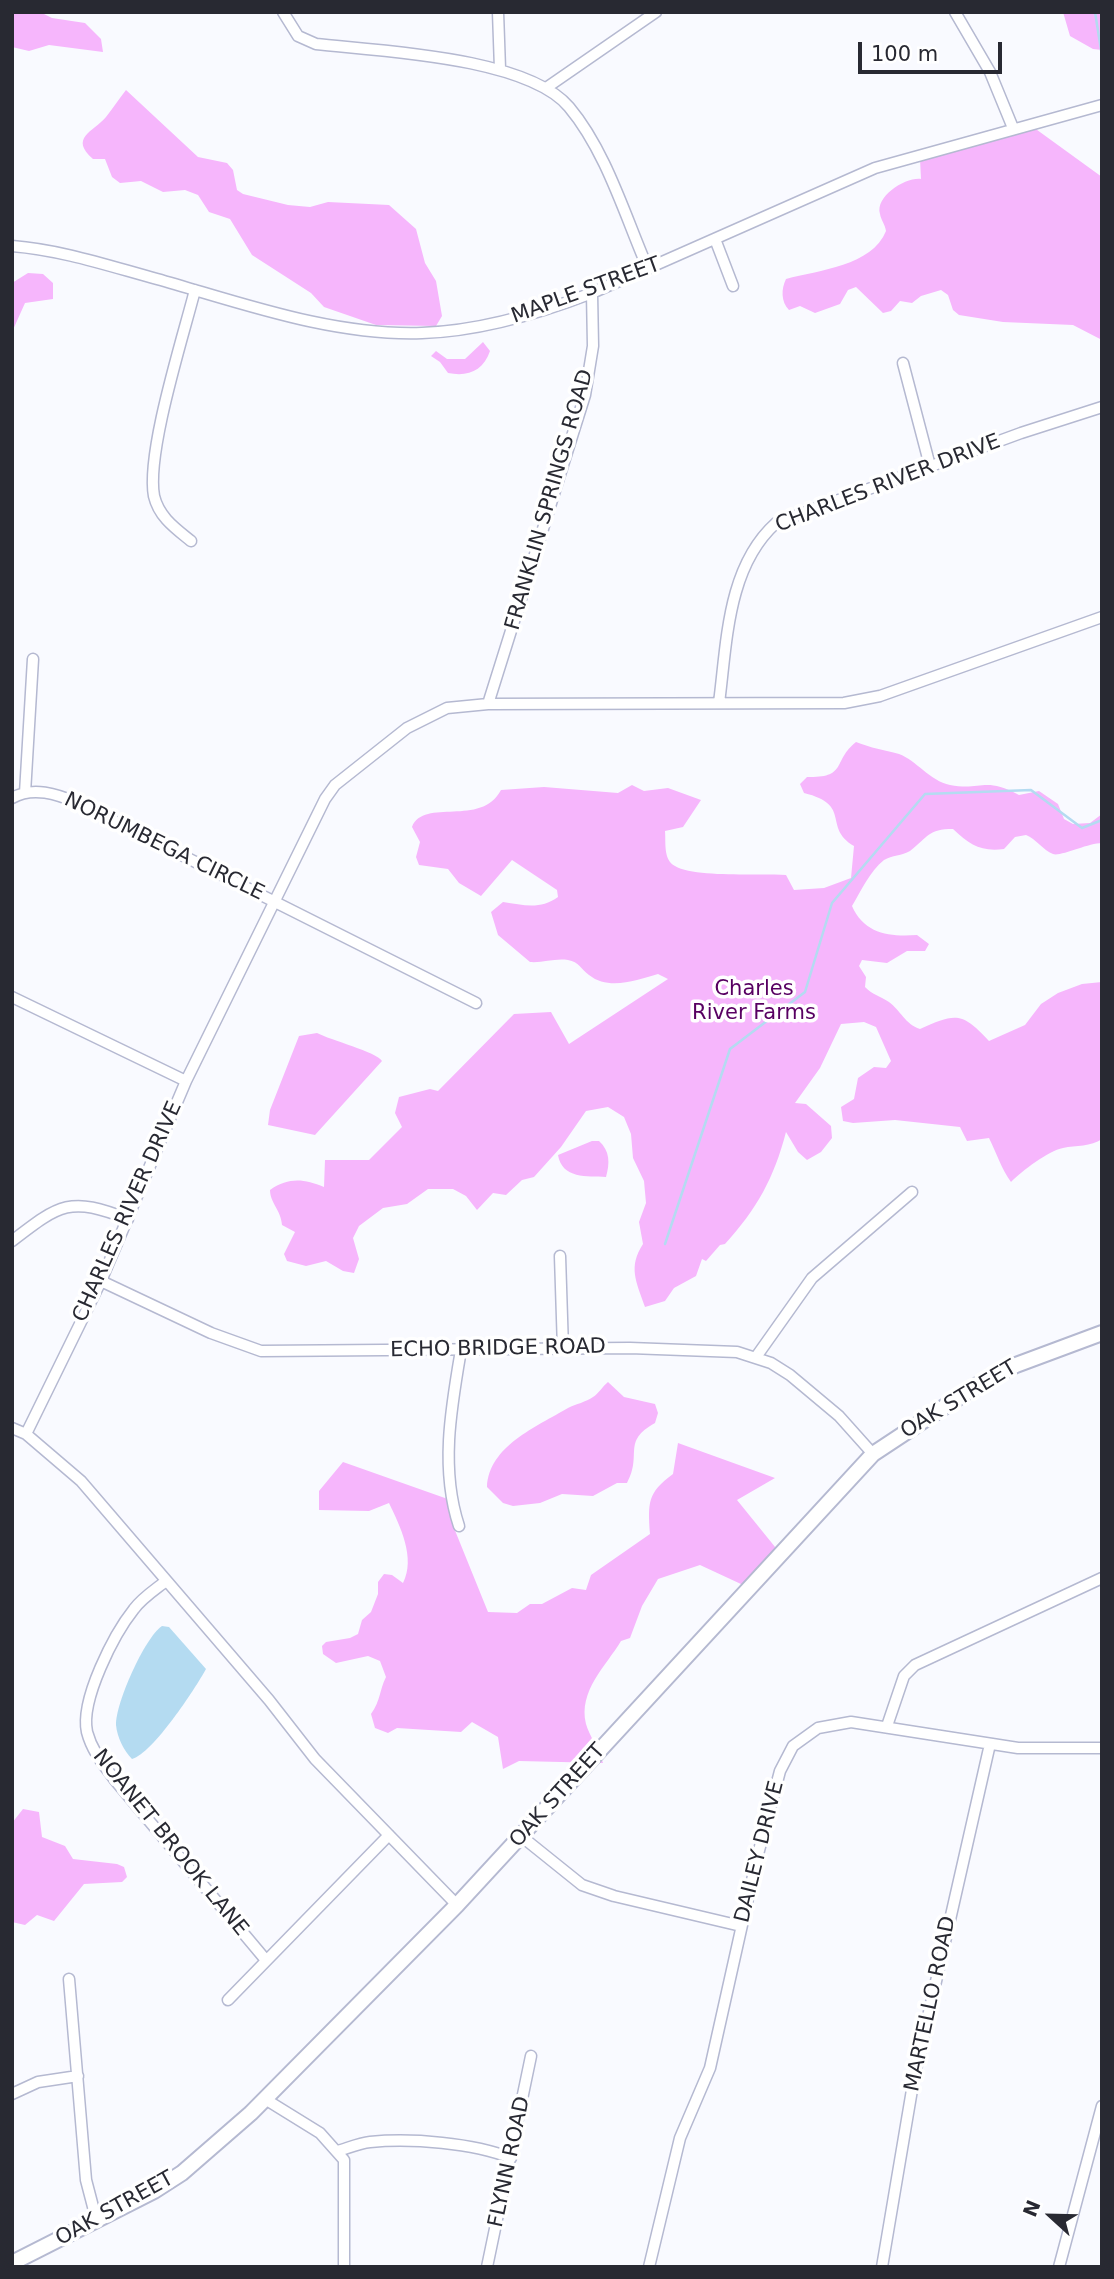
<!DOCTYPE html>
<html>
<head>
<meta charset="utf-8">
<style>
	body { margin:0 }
	#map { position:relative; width:1114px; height:2279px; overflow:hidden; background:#f9faff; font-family:"DejaVu Sans",sans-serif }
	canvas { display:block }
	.frame { position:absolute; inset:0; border:14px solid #282932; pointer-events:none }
	.north { position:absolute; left:1016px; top:2181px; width:70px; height:70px; -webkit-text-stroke:5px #fff; paint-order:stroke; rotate:292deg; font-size:19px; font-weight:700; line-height:28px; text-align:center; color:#282932 }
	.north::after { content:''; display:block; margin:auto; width:24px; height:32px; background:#282932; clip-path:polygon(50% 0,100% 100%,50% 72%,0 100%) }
	.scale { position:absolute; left:858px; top:42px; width:144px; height:32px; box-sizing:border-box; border:4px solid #282932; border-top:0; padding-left:9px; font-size:21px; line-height:24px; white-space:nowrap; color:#282932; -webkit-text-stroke:5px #fff; paint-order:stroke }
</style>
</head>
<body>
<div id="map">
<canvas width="1114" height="2279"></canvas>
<div class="frame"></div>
<div class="north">N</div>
<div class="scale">100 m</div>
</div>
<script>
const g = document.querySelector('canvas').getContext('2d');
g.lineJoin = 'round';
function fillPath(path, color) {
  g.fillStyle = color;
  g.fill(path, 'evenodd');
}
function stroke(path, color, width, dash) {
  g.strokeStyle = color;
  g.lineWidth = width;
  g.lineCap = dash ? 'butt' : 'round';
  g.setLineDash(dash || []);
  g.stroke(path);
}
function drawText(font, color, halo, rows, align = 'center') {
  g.font = font + ' "DejaVu Sans",sans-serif';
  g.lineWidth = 7;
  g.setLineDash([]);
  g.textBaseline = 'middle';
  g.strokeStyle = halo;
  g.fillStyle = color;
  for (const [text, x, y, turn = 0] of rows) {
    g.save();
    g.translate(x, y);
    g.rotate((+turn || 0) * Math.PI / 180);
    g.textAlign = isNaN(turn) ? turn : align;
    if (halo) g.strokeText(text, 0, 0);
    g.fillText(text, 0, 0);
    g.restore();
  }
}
const green = new Path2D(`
	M12 12H40L52 18 85 23 101 39 103 52 49 45 29 51 12 47Z
	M1063 12H1102V50L1093 49 1070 36Z
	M126 90 198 157 227 163 233 170 237 190 243 194 288 205 310 207 328 202 389 205 416 229 425 263 436 281 442 316 436 326 376 325 324 307 311 293 252 255 230 219 209 212 198 195 185 190 163 192 141 181 120 183 112 177 105 159H93C69 138 93 132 106 117 113 108 119 99 126 90Z
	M1033 127 1102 177V340L1073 325 1003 322 959 315 953 310 948 295 941 290 921 296 912 303 900 301 891 311 883 313 856 287 848 290 840 304 815 313 800 306 789 310C781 302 781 289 786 279 819 270 872 266 886 231 885 224 881 220 880 214 875 196 906 177 921 179L920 159Z
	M28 273 43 274 53 283V299L25 303 12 332V283Z
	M483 342 490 351C483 371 468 377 448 373L440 362 431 356 436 351 447 359H465Z
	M856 742C871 748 884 750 899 754 916 760 930 781 950 785 982 791 984 776 1019 795L1039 791 1058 804 1064 819 1073 824 1090 823 1102 814V843C1088 843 1060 857 1053 854 1043 850 1036 839 1026 835L1015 837 1004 849C981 852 970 845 953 829 928 829 928 837 910 851 902 856 892 855 884 860 870 871 861 891 852 906 864 934 890 937 917 935L929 944 925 951H907L887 963 862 960 859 966 866 977 865 987C873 995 880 996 889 1002 901 1011 905 1024 920 1029 956 1013 962 1012 989 1041L1025 1025 1041 1004 1058 993 1082 984 1102 982V1139C1091 1147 1076 1145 1063 1148 1048 1151 1022 1171 1011 1182 1001 1168 997 1154 989 1138L967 1141 960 1127 895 1120 853 1123 843 1121 841 1107 854 1099 858 1078 874 1067 886 1068 891 1061 876 1027 864 1022 841 1024 820 1068 795 1103 806 1104 831 1126 832 1138 821 1152 807 1160 798 1152 786 1132C774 1178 757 1209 725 1244L720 1245 706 1261 702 1259 696 1276 674 1288 665 1301 645 1307C636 1281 628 1267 643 1244L639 1222 646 1203 644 1181 633 1158 631 1134 624 1117 608 1107 586 1111 561 1147 534 1177 522 1180 506 1195 493 1193 477 1210 466 1196 453 1189H428L407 1204 383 1208 359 1226 353 1238 359 1259 354 1273 343 1271 326 1261 306 1266 287 1261 284 1254 295 1232 282 1225C281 1210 270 1203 270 1190 289 1177 304 1179 324 1187L325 1160H369L402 1127 395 1113 399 1097 430 1089 438 1091 514 1014 551 1012 569 1044 668 979 658 974C637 980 609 991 589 975 581 969 579 962 568 960 555 958 543 963 530 962L498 935 491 912 503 902C524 905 540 910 558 897L557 890 512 860 481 896 459 883 448 869 419 865 416 857 420 842 412 827C424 797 481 828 501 790L544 787 618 793 632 785 644 791 668 788 701 800 683 827 665 831C666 842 663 860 675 866 695 878 760 873 786 875L794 890 824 888 851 878 854 846C822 827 853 805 804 793L800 784 807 777C848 778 832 761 856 742Z
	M317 1033C330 1040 377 1052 382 1061L315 1135 268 1125 270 1110 299 1036Z
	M592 1141H599C610 1151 610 1163 606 1177 587 1176 562 1179 558 1155Z
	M608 1382 624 1397 655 1404 658 1413 655 1423C621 1442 643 1454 627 1483H617L593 1496 562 1494 540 1503 513 1506 503 1503 487 1487C489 1446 536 1427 568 1408 576 1404 586 1402 593 1397 598 1394 603 1386 608 1382Z
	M678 1443 775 1478 737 1500 784 1558 756 1591 700 1565 658 1579 642 1606 630 1638 621 1641C606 1666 578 1691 586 1724 589 1735 599 1749 603 1763L519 1761 503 1769 498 1737 472 1722 461 1732 397 1728 388 1733 375 1728 371 1714C381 1700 379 1691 386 1677L380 1661 368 1656 336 1663 323 1654 322 1646 326 1642 350 1638 358 1634 362 1620 371 1612 378 1594V1582L384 1574 392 1575 403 1583C416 1558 400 1526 389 1503L369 1511 319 1510V1491L343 1462 459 1503 454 1528 488 1612 517 1613 530 1604H542L572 1588 586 1590 591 1575 650 1534C648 1503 647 1493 673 1474Z
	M23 1809 39 1812 42 1837 65 1846 73 1859 117 1864 124 1867 127 1877 122 1882 84 1884 54 1921 37 1915 25 1925 12 1922V1823Z`);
const water = new Path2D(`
	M162 1626 169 1627 206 1669C195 1689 153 1753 132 1759 124 1751 117 1737 116 1725 115 1704 145 1637 162 1626Z`);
const stream = new Path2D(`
	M1095 12 1102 56
	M665 1244 730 1049 805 992 832 903 925 794 1031 790 1082 828 1102 820`);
const street = new Path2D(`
	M283 12 298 36 316 44C380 51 527 57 569 107 606 151 625 216 648 269
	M498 12 500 69
	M955 12 990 72 1013 128
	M546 88 656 12
	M715 239 733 286
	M12 246C62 250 109 266 157 279 242 303 332 336 422 333 481 331 538 314 592 293L875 168 1102 105
	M903 363 930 466
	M191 541C175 528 159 517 154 496 146 453 183 337 195 290
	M719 703C727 642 727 567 776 523L1021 433 1102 407
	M488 704 585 395 593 346 592 293
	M25 793 33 659
	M12 798C33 786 57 794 78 803L476 1003
	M12 997 186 1081
	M12 1241C60 1204 70 1196 128 1219
	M560 1256 563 1349
	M101 1281 211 1333 261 1351 630 1348 737 1352 771 1363 790 1375 839 1416 873 1454
	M756 1357 812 1278 912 1192
	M12 1428 26 1434
	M459 1526C440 1469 451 1408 461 1350
	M166 1581C156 1589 142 1598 134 1609 114 1634 80 1700 87 1732 92 1751 103 1764 114 1779L265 1959
	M887 1726 904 1676 915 1665 1102 1578
	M521 1836 582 1885 614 1896 741 1926
	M457 1905 315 1759 269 1700 81 1481 26 1434 101 1281 186 1081 325 799 335 785 407 728 447 708 488 704 844 703 880 696 1102 617
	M69 1979 86 2180 97 2222
	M228 2000 389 1835
	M12 2094 38 2082 78 2076
	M265 2099 320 2133 344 2160V2267
	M338 2151C348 2148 360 2143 370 2142 412 2138 473 2143 511 2158
	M487 2267 531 2056
	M649 2267 680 2138 710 2068 757 1858 780 1771 793 1746 818 1728 851 1722 1018 1748H1102
	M882 2267 914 2078 990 1744
	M1059 2267 1102 2106`);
const secondary = new Path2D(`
	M12 2263 154 2191 182 2173 251 2113 457 1905 873 1454 982 1382 1016 1365 1102 1333`);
const streetNames = [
	["MAPLE STREET",586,291,-20],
	["CHARLES RIVER DRIVE",888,484,-21],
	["FRANKLIN SPRINGS ROAD",550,500,-74],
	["NORUMBEGA CIRCLE",164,847,26],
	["CHARLES RIVER DRIVE",128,1212,-66],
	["ECHO BRIDGE ROAD",498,1349,-1],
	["OAK STREET",959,1400,-31],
	["OAK STREET",558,1796,-48],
	["NOANET BROOK LANE",170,1843,51],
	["DAILEY DRIVE",760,1852,-76],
	["MARTELLO ROAD",931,2004,-78],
	["FLYNN ROAD",510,2162,-78],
	["OAK STREET",115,2209,-29]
];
const parkNames = [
	["Charles",754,990],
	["River Farms",754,1014]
];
fillPath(green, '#f6b6fc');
fillPath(water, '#b4dbf1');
stroke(stream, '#b4dbf1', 2.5);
stroke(street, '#b5b9d1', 13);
stroke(secondary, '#b5b9d1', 18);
stroke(street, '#fff', 10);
stroke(secondary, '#fff', 14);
drawText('21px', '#282932', '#fff', streetNames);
drawText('21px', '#580062', '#fff', parkNames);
</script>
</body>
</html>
